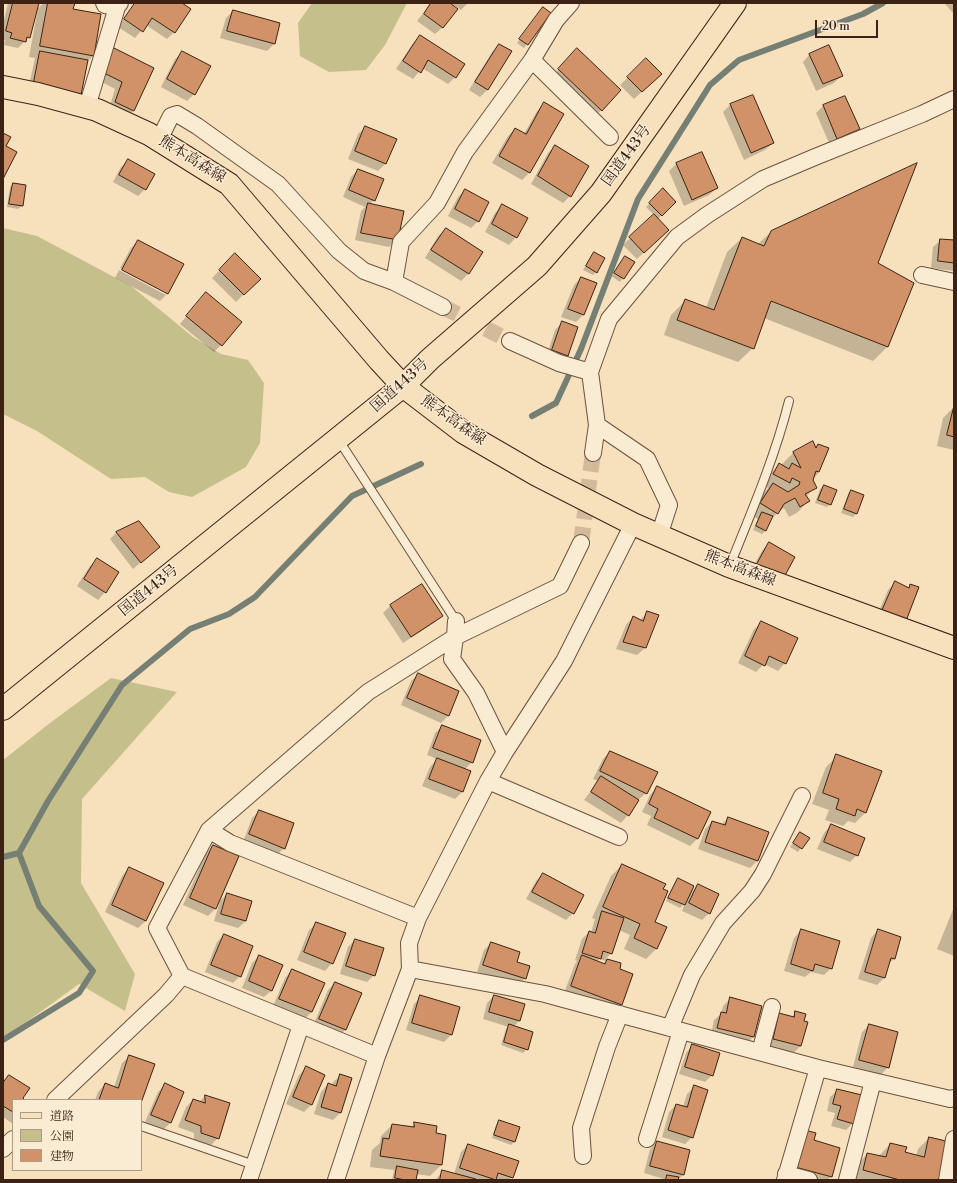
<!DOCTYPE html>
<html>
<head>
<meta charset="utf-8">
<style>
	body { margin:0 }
	#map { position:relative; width:957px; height:1183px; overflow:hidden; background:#f7e0bc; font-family:"Libre Bodoni","Noto Serif JP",serif }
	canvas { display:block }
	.frame { position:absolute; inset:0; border:4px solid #3c2215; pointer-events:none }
	.legend { position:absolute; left:12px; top:1099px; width:130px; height:72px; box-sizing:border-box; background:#faebd3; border:1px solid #ae9b87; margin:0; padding:5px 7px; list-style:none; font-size:12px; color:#3c2215 }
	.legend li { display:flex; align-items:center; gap:8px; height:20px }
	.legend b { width:20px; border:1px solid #ae9b87 }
	.scale { position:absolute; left:815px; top:20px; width:63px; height:18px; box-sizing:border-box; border:2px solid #3c2215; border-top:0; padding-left:5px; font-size:12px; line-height:14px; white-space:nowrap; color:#3c2215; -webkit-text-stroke:3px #faebd3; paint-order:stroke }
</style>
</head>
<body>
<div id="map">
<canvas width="957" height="1183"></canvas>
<div class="frame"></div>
<ul class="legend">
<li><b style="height:5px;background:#f7e0bc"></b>道路</li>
<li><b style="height:11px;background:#c5c08b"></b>公園</li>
<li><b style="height:11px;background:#d19268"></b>建物</li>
</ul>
<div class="scale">20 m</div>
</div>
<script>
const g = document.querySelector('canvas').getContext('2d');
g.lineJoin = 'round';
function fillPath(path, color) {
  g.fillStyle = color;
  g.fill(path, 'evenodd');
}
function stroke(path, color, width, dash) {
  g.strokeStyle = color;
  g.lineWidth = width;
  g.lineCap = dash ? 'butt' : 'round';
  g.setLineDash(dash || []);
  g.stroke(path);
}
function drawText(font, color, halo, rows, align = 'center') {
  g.font = font + ' "Libre Bodoni","Noto Serif JP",serif';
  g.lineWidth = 3;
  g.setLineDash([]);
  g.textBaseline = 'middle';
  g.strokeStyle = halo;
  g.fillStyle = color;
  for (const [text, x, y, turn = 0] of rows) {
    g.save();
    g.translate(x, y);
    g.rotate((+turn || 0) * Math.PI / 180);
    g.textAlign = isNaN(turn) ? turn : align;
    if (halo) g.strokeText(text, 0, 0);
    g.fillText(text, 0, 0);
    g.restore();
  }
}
const green = new Path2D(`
	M312 3H407L385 45 366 70 329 72 300 56 298 23Z
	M3 228 37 236 131 286 193 337 221 354 248 360 264 383 260 443 246 467 192 497 169 492 145 477 111 479 37 431 3 414Z
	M111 678 177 692 82 799 81 883 135 974 125 1011 79 984 3 1039V760L50 723Z`);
const shadow = new Path2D(`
	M8 3H38L29 37 18 48 4 45 5 40 3 39V24Z
	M44 3H74L72 10 100 15 93 56 86 63 28 90 35 58 29 57 38 8Z
	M135 3H180L174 32 167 39 146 25 135 38 118 27Z
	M431 3H448L443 27 435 34 417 21Z
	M451 3H468L461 10Z
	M946 3H954V14L945 4Z
	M543 8 550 13 524 48 517 43Z
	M233 11 274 44 267 51 220 38 226 18Z
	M420 36 455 77 448 84 422 68 413 79 396 69 413 43Z
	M499 45 511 52 487 90 480 97 469 90 492 52Z
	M114 49 134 110 126 118 109 109 115 89 96 79 107 56Z
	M183 52 194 94 187 101 161 87 175 59Z
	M810 54 841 76 834 83 816 91 803 62Z
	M570 56 619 90 594 118 552 77Z
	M646 60 661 74 634 99 620 85Z
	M752 96 773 143 765 150 744 160 723 112 730 105Z
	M845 97 859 129 852 136 830 145 816 113 823 106Z
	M544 104 562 114 529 173 522 180 492 163 508 136 515 129 524 134 537 111Z
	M366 127 385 164 378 171 348 159 358 134Z
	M555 146 570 196 563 203 531 184 548 153Z
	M702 153 717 188 709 195 684 206 669 171 676 164Z
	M129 160 145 189 138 196 113 182 121 167Z
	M358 170 374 200 370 204 397 240 389 247 355 240 361 211 365 207 343 197 351 177Z
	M13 184 22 206 18 209 7 207 10 187Z
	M465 190 478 221 471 228 448 216 458 197Z
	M663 190 675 202 658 219 660 237 637 259 623 245 654 215 646 207Z
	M503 205 516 237 509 245 485 232 495 213Z
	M446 229 468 274 461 281 425 258 438 236Z
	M771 232 876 264 913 284 887 347 873 361 764 318 753 348 738 362 664 335 671 315 686 300 706 308 727 252 742 238 758 244Z
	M941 240 954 241V271L931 268 933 247Z
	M138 241 183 264 167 294 160 301 115 278 119 270 166 295V292L120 268 131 248Z
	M594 253 596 272 593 275 583 270 591 256Z
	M235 255 259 279 236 302 212 278Z
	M625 257 634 263 620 282 611 276Z
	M581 278 595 284 583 315 576 322 561 317 574 285Z
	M206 293 221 345 214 352 180 324Z
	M563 322 577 328 567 356 560 363 546 358 555 330Z
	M954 407V450L937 446 943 418Z
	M813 443 815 448 818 445 819 472 812 481 815 487 806 497 808 501 798 512 789 517 784 508 779 511 769 522 765 531 762 534 753 530 758 519 750 514 762 495 768 488 763 485 768 476 779 465 784 468 782 464 793 453Z
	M824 486 830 504 827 507 815 503 820 489Z
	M851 491 863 495 856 514 853 517 841 513 848 494Z
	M117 532 159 547 133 569 110 539Z
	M769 543 781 580 749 574 762 551Z
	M98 559 118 572 105 592 98 600 77 586 90 566Z
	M895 583 908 588 911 585 918 588 876 618 888 590Z
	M422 586 442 615 434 623 403 643 383 613 390 606Z
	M647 613 645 648 637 655 616 649 626 625 633 617 640 620Z
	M762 622 785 663 778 671 764 664 756 672 738 663 754 629Z
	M418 674 458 691 448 716 441 723 401 705 411 681Z
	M442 726 472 762 464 770 470 772 462 792 455 799 422 786 430 767 437 759 427 755 435 733Z
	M610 752 646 793 638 800 628 815 621 823 584 800 598 781 593 779 603 759Z
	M837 756 866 812 855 823 848 821 843 826 825 820 829 810 812 804 826 767Z
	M657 787 710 813 697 839 690 846 647 825 651 816 642 812 650 795Z
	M259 811 284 848 277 855 243 842 252 818Z
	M728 818 757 861 750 868 698 849 705 829 712 822 721 825Z
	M831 825 857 855 850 862 817 849 824 833Z
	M797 837 808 838 798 852 790 847Z
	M213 846 238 857 215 909 208 916 183 905 206 853Z
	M622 865 662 890 653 922 657 948 646 959 624 949 630 935 619 930 611 953 606 959 620 964 618 969 621 1004 614 1012 564 993 575 964 577 961 575 960 582 939 589 932 591 933 595 919 592 918 611 876ZM599 959 606 961 603 964 597 962Z
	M129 868 146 921 138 928 105 912 122 876Z
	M543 874 573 913 566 920 526 899 536 881Z
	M678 879 689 894 698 885 709 913 702 920 682 911 685 903 680 908 666 901 675 882Z
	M227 894 251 902 246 921 238 928 214 921 220 901Z
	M954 907V956L937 949Z
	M317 923 332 963 325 971 297 960 309 930Z
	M801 930 831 968 824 975 811 972 805 977 784 971 794 938Z
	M878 930 894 959 888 964 884 978 877 985 858 979 871 938Z
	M224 935 240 976 233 983 205 972 217 942Z
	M355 940 374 975 367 982 340 974 348 947Z
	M491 943 515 962 525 978 518 985 477 972 484 950Z
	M259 956 272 990 264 997 242 988 252 963Z
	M292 970 323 983 312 1012 304 1019 273 1006 285 978Z
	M335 983 346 1029 338 1037 313 1026 328 990Z
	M494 996 520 1020 513 1027 527 1049 523 1053 501 1045 506 1029 509 1027 483 1019 487 1003Z
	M421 997 459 1008 451 1035 444 1042 406 1030 414 1004Z
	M731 998 753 1037 746 1044 711 1035 714 1020 721 1014 723 1006Z
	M796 1013 803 1022 806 1023 801 1046 793 1053 766 1046 773 1022 780 1014 791 1017Z
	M869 1025 888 1067 881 1075 853 1067 862 1032Z
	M693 1045 712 1075 705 1082 679 1074 686 1053Z
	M130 1056 141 1100H95L98 1092 105 1084 114 1087 122 1063Z
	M306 1068 311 1105 304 1112 286 1104 299 1075Z
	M341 1075 340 1113 333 1120 314 1114 321 1092 328 1084 332 1086 333 1082Z
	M9 1076 21 1099 23 1100H13V1124L3 1117V1082Z
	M165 1085 170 1123 163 1130 145 1122 158 1092Z
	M694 1087 692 1137 685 1144 662 1137 669 1112 676 1105 683 1107 687 1094Z
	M838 1090 853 1123 846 1130 831 1126 835 1113 827 1111 830 1097Z
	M205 1096 218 1138 211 1145 194 1140V1133L178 1127 186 1107 193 1100 199 1102Z
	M500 1121 519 1128 514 1142 511 1145 492 1138 496 1125Z
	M415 1124 434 1134 445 1136 441 1165 430 1176 416 1174 415 1180H392L394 1170 370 1167 372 1150 380 1143 381 1136 392 1125 410 1128Z
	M929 1138 940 1180H853L857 1165 867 1154 879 1156 890 1144 904 1153 916 1156 918 1149Z
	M813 1141 831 1176 828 1180H810L788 1174Z
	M657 1142 683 1175 677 1180H664V1179L644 1173 650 1149Z
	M468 1145 512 1177 509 1180H435L443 1171 454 1174 461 1152Z`);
const stream = new Path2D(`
	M532 416 556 403 581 349 638 199 710 85 739 60 863 14 883 3
	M3 857 19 853 48 801 122 685 190 629 229 614 255 597 352 496 421 464
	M3 1040 79 993 93 971 39 906 19 853`);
const building = new Path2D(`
	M13 3H39L30 38 27 37 26 42 10 38 12 33 6 31Z
	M48 3H75L73 9 101 14 94 56 40 46Z
	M135 3H182L191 9 175 33 152 18 143 32 124 19Z
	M431 3H450L458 9 443 28 424 14Z
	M543 7 551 13 528 45 519 39Z
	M233 10 280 23 275 44 227 31Z
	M420 35 465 64 456 78 428 60 421 73 403 61Z
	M499 44 512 51 488 90 475 82Z
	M829 45 843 76 823 84 809 54Z
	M114 48 154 68 134 111 115 102 122 82 102 72Z
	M577 48 621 90 602 111 558 69Z
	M40 51 88 60 81 95 34 82Z
	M182 51 211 66 195 95 167 79Z
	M646 58 662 74 642 92 627 77Z
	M753 95 774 143 751 153 730 104Z
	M845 96 860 129 837 139 823 105Z
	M544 102 564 114 530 173 499 156 515 128 526 134Z
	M365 126 397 139 386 164 355 151Z
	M3 133 11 137 6 146 17 152 3 179Z
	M555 145 589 166 571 197 538 176Z
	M702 152 718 188 692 200 676 163Z
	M128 159 155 174 146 190 119 175Z
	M917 163 878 263 914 283 888 347 771 301 754 349 677 320 685 299 714 310 742 237 764 246 771 231Z
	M358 169 384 179 375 201 349 190Z
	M13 183 26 185 23 206 9 204Z
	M663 188 676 202 662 216 649 203Z
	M465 189 489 202 479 222 455 209Z
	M368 203 404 211 398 240 361 233Z
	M502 204 528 218 517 238 492 224Z
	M654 214 669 230 644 253 629 237Z
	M446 228 483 252 469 274 431 250Z
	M940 239 954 240V263L938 261Z
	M138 240 184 264 168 294 122 270Z
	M594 252 605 258 597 273 586 266Z
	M235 253 261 279 244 295 219 270Z
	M625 256 635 262 624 279 614 273Z
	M581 277 597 283 584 315 568 309Z
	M206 292 242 322 222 346 186 316Z
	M562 321 578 327 568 356 552 350Z
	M954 406V437L947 435Z
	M813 441 816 448 818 444 829 448 819 472 816 471 813 480 817 488 805 494 810 501 800 507 795 498 784 504 778 514 760 503 773 483 788 492 799 485 800 482 792 478 790 483 773 474 779 463 789 469 792 463 801 468 793 452Z
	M824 485 837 490 831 505 818 500Z
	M851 490 864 495 857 514 844 509Z
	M762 512 773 516 766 531 756 526Z
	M139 521 160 547 141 563 116 532Z
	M769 542 795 557 782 581 756 566Z
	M97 558 119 572 106 593 84 579Z
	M895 581 909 588 910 584 919 587 906 621 882 611Z
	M422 584 443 616 411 637 390 605Z
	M647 611 659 615 646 648 623 642 633 616 643 621Z
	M761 621 798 638 786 664 769 656 765 666 745 656Z
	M418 673 459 691 449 716 407 698Z
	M442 725 481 740 473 763 433 748Z
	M610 751 658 772 647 794 600 771Z
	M836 754 882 771 866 813 857 809 855 816 836 809 839 799 823 793Z
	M437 758 471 771 463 792 429 779Z
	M601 776 639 800 629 816 591 792Z
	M657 786 711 812 698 839 654 818 658 809 649 804Z
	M259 810 294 823 285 849 249 834Z
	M728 817 769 832 758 861 705 842 712 821 725 825Z
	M831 824 865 838 858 856 824 842Z
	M800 832 810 838 802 849 793 843Z
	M213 845 239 856 216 909 190 898Z
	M622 864 666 884 663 889 668 891 655 922 667 927 657 949 634 938 640 924 603 907Z
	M129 867 164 883 146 921 112 905Z
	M543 873 584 895 574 914 532 892Z
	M678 878 694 886 685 905 668 898Z
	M698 884 719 894 710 914 689 903Z
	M227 893 252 901 246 921 221 914Z
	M602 911 624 918 612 954 603 951 601 959 582 953 589 931 595 933Z
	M316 922 346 933 333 964 304 952Z
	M801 929 840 941 832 969 815 964 813 971 791 964Z
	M878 929 901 937 895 959 891 958 885 978 865 972Z
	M224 934 253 946 241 977 211 965Z
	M355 939 384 948 375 976 346 966Z
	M491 942 520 952 517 962 530 966 526 979 483 965Z
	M259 955 283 965 272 991 249 981Z
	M582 955 605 964 607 959 621 963 620 969 633 974 622 1005 571 986Z
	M292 969 325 983 312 1012 279 999Z
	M335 982 362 993 346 1030 319 1019Z
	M420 995 460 1007 452 1035 412 1023Z
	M494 995 525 1004 520 1021 489 1012Z
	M730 997 762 1006 754 1037 717 1028 721 1012 726 1013Z
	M795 1011 806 1014 804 1021 808 1022 801 1046 773 1039 779 1013 794 1017Z
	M509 1024 533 1032 528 1050 504 1042Z
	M869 1024 898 1032 889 1068 859 1060Z
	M692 1044 720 1053 713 1076 685 1067Z
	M129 1055 155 1064 141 1103V1100H99L105 1083 118 1088Z
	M306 1066 325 1075 312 1105 293 1097Z
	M340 1074 352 1078 341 1113 321 1107 328 1083 336 1086Z
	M9 1075 30 1088 23 1098 25 1100H13V1112L3 1106V1083Z
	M165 1083 184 1092 171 1123 151 1115Z
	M694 1085 708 1090 693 1138 668 1130 676 1104 687 1107Z
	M837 1089 862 1095 854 1124 837 1119 841 1106 833 1104Z
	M205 1095 230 1103 219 1139 201 1133V1126L185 1120 193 1099 205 1103Z
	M499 1120 520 1127 515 1142 494 1135Z
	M414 1122 437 1126 436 1133 446 1135 442 1165 380 1156 383 1138 389 1139 392 1124 414 1127Z
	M805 1130 816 1133 814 1140 840 1148 832 1177 795 1167Z
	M929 1137 950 1142 941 1180H900L863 1170 867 1153 886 1157 890 1143 907 1147 905 1152 924 1157Z
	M657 1141 690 1150 684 1175 650 1166Z
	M468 1144 519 1161 513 1178 498 1173 496 1180 460 1168Z
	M397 1166 418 1170 416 1180H405L395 1178Z
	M442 1170 476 1179 475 1180H440Z
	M667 1175 679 1177 678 1180H666Z`);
const minorTunnel = new Path2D(`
	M443 307 510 341
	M581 543 593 453`);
const service = new Path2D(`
	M338 439 456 621
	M730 565C752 511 775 457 789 401
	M141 1126 254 1165`);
const minor = new Path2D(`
	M104 3 105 5 117 7
	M532 60 610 137
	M87 107 117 7 120 3
	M159 140 171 116 177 114 197 126 278 184 339 251 364 271 394 282 443 307
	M922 275 954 282
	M394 282 401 242 437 203 465 152 532 60 556 20 571 3
	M510 341 559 363 590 372 597 425 593 453
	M590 372 609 319 677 237 707 215 763 179 815 157 922 114 954 99
	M597 425 647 459 669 505 659 536
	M505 752 564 661 633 524
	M488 781 619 837
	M209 830 230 843 418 918
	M410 969 545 994 818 1068 950 1099 954 1098
	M670 1028 692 975 723 923 752 891 763 874 802 796
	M760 1052 772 1007
	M377 1056 182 976 157 928 209 830 368 692 455 637 560 586 581 543
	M55 1100 166 995 182 976
	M647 1139 681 1031
	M3 1149 13 1139
	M583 1156 581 1128 607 1047 620 1014
	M786 1174 809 1180
	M249 1180 301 1025
	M336 1180 377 1056 410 969 409 943 418 918 488 781 505 752 476 693 452 659 455 637 456 621
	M785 1180 818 1068
	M847 1180 873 1081
	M947 1180 954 1139`);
const primary = new Path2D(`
	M3 87 38 94 97 110 149 134 229 184 379 360 403 386 463 432 537 475 633 524 729 566 954 648`);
const trunk = new Path2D(`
	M3 709 403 386 430 359 537 266 601 193 735 3`);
const streetNames = [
	["国道443号",627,156,-54],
	["熊本高森線",192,160,32],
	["国道443号",400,386,-42],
	["熊本高森線",453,421,35],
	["熊本高森線",740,569,21],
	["国道443号",149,591,-39]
];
fillPath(green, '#c5c08b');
fillPath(shadow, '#0003');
stroke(stream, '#767f74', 6);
fillPath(building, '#d19268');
stroke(building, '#3c2215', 1);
stroke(minorTunnel, '#d2ba9b', 16, [16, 8]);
stroke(service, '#6b523f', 10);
stroke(minor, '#6b523f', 18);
stroke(primary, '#3c2215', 24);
stroke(trunk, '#3c2215', 24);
stroke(service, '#faebd3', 8);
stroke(minor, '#faebd3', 16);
stroke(primary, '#f7e0bc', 22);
stroke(trunk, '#f7e0bc', 22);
drawText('15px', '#3c2215', '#faebd3', streetNames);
</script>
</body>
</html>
